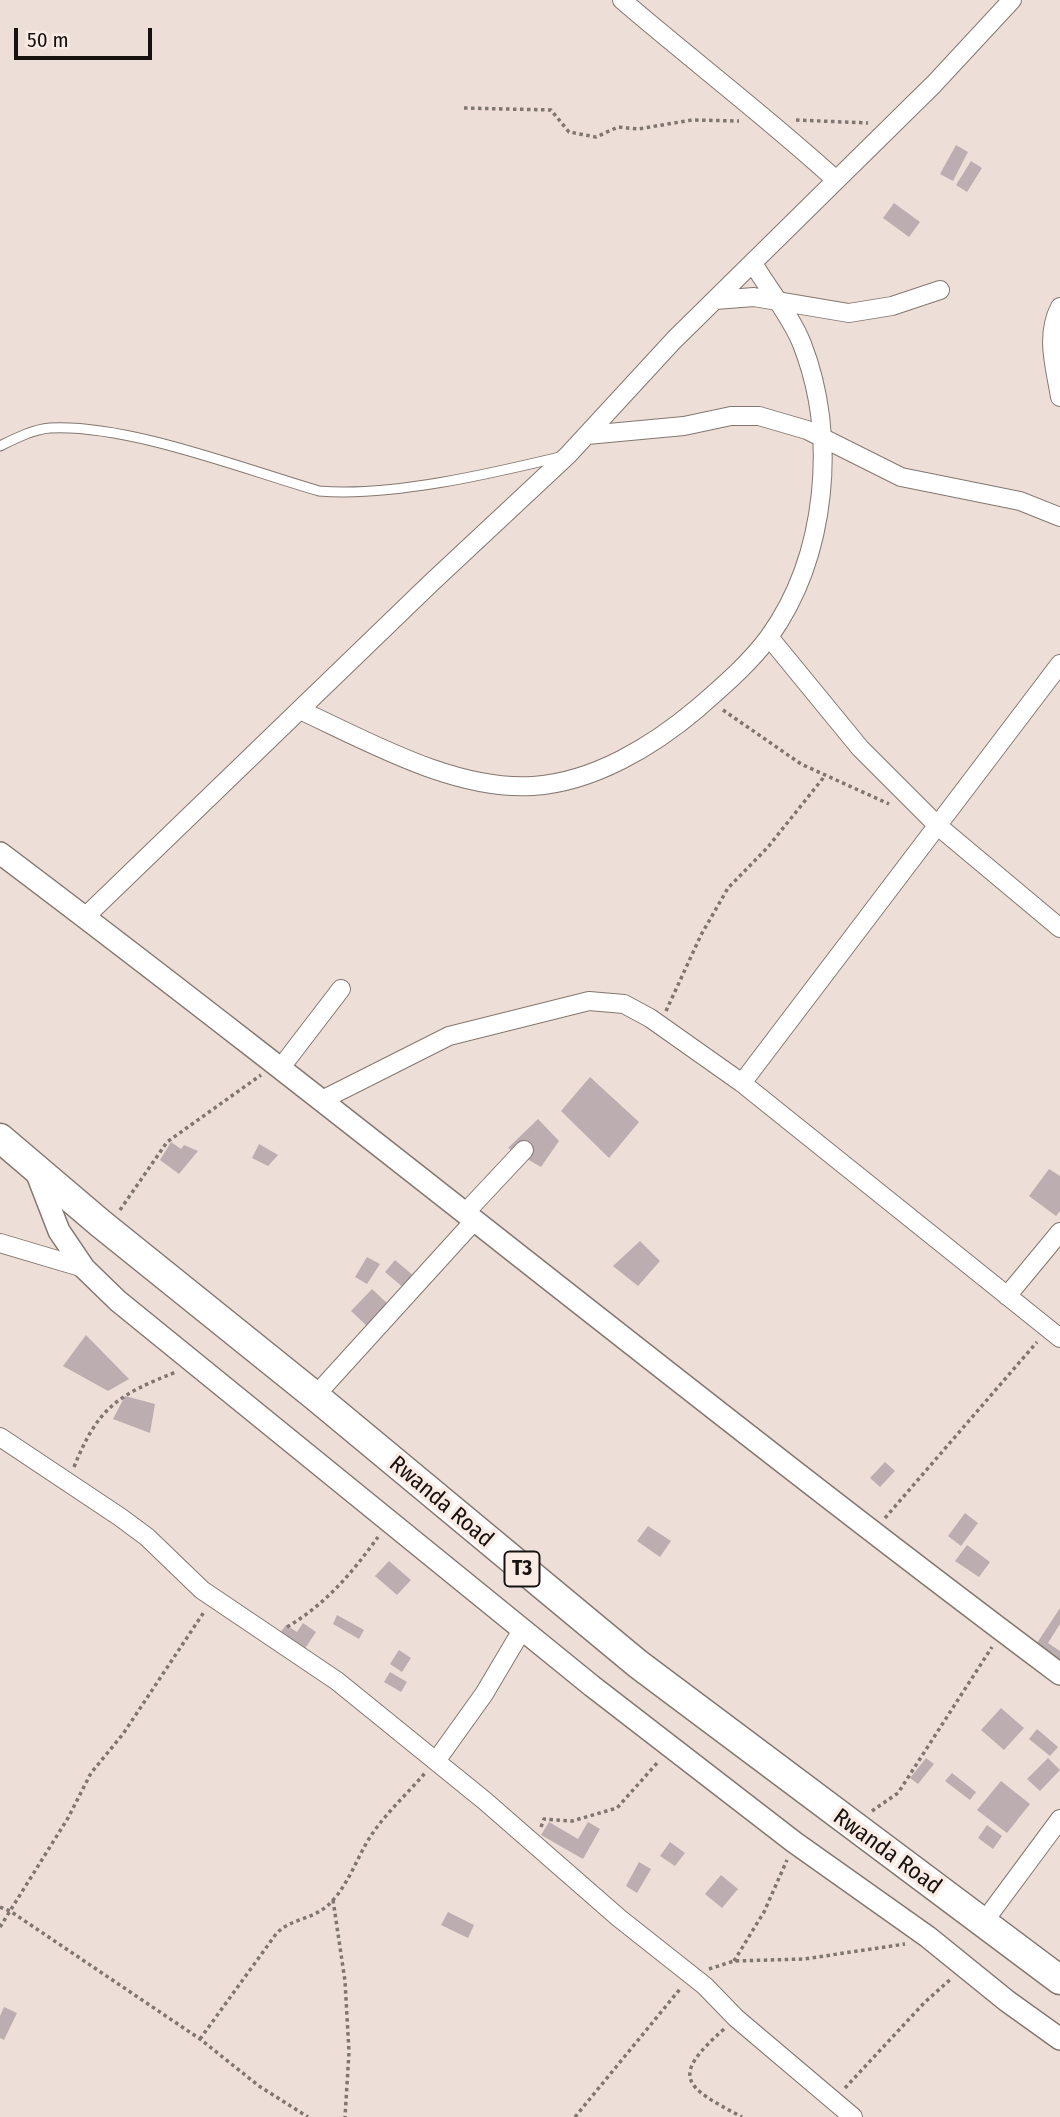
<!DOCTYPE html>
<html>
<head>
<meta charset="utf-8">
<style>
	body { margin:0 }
	#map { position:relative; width:1060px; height:2117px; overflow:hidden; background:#eddfd7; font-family:"Fira Sans Condensed",sans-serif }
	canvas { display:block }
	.scale { position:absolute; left:14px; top:28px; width:138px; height:32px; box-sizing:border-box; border:4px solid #171210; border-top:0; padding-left:9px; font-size:21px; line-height:24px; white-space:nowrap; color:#171210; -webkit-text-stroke:5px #faece4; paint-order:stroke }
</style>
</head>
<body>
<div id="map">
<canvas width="1060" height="2117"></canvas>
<div class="scale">50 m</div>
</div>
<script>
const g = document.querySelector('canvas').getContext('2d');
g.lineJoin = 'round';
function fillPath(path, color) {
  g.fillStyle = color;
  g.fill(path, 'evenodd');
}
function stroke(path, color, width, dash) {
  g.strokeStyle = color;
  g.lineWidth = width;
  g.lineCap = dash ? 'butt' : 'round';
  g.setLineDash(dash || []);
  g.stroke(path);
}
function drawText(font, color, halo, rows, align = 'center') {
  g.font = font + ' "Fira Sans Condensed",sans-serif';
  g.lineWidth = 7;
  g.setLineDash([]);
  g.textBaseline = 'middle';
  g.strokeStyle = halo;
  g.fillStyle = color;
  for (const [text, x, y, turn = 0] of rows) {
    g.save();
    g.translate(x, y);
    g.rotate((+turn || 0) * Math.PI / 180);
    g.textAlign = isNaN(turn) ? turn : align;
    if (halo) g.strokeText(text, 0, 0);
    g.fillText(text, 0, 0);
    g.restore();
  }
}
const building = new Path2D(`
	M956 145 968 152 953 181 940 174Z
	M971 161 982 168 967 192 956 185Z
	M894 203 920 222 909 237 883 218Z
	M590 1077 639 1122 609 1158 561 1111Z
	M538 1119 559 1141 541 1167 508 1148Z
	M171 1142 181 1149 184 1145 198 1151 179 1174 160 1160Z
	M259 1144 278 1155 268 1166 252 1158Z
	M1049 1169 1060 1176V1211L1056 1216 1029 1196Z
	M640 1241 660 1261 638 1286 613 1266Z
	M367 1257 380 1264 367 1284 355 1277Z
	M395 1260 415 1277 405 1289 385 1272Z
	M372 1289 388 1304 367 1326 351 1311Z
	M86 1335 129 1379 108 1391 63 1366Z
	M125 1396 155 1404 150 1433 113 1419Z
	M885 1462 895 1471 880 1487 870 1478Z
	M965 1513 978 1523 961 1546 948 1536Z
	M648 1526 671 1541 660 1557 637 1541Z
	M967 1545 990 1562 979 1577 955 1561Z
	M389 1561 411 1580 397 1595 375 1576Z
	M1060 1608V1624L1048 1643 1060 1651V1659L1037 1643Z
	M337 1615 364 1630 359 1639 333 1624Z
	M303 1623 316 1632 304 1650 279 1634 286 1625 297 1632Z
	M399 1650 411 1658 402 1672 390 1664Z
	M390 1672 407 1682 401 1692 384 1682Z
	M1001 1708 1024 1728 1004 1750 981 1730Z
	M1037 1729 1058 1747 1050 1756 1029 1739Z
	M926 1758 934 1764 918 1784 910 1778Z
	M1048 1758 1060 1770 1040 1791 1027 1779Z
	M952 1773 976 1792 970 1800 945 1781Z
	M1001 1781 1030 1804 1007 1833 977 1810Z
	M549 1822 578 1839 588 1822 600 1829 583 1859 541 1835Z
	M987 1825 1002 1836 993 1849 978 1838Z
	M670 1842 685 1853 675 1866 660 1856Z
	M639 1862 651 1869 637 1893 626 1886Z
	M721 1875 738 1889 722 1908 705 1894Z
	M448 1912 474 1925 468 1938 441 1925Z
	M4 2007 17 2013 4 2040 0 2038V2016Z`);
const path = new Path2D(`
	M464 108 551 110 569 132 596 137 618 127 638 129 692 120 739 121
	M796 120 868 123
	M723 710 801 764 889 804
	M666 1011 701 935 728 888 768 847 824 777
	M120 1210 167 1142 261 1075
	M74 1467C98 1407 118 1395 176 1372
	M885 1518 1037 1342
	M287 1627C326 1604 352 1573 378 1537
	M872 1811 898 1793 992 1647
	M541 1827 544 1819 572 1821 617 1808 658 1762
	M333 1900 345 1981 349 2052 345 2117
	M0 1907 10 1911 200 2039 259 2086 308 2117
	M0 1927 68 1818 91 1773 123 1734 204 1612
	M734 1961 764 1912 787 1860
	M709 1969 734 1961 804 1959 905 1944
	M724 2029C670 2077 683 2086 742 2117
	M200 2039 276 1934C291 1917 316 1921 334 1899 351 1879 358 1855 372 1834 387 1812 408 1793 425 1773
	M845 2088 925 2002 952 1978
	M575 2117 680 1989`);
const service = new Path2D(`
	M0 446C14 439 34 429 50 428 128 424 243 469 319 491 391 497 489 474 560 457`);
const minor = new Path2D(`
	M622 0C693 61 767 117 836 180
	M715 300 754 297 849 313 892 306 940 290
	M1060 307C1045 336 1055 366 1060 397
	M587 435 684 426 731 416H759L807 430 901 477 1020 501 1060 517
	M769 637 860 748 938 826 1060 928
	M300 710C369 742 455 791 533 786 594 782 653 746 698 708 723 686 749 664 769 637 827 556 838 436 802 344 791 316 768 289 753 263
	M85 917 431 583 568 455 674 340 934 84 1012 0
	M282 1066 341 989
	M742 1083 1060 664
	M324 1099 449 1036 589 1001 624 1004 650 1018 742 1083 1060 1338
	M465 1213 524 1150
	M0 1243 84 1268
	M1007 1296 1060 1232
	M315 1396 475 1220
	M0 1437 120 1517 147 1537 202 1590 337 1681 485 1801 619 1918 705 1986 736 2018 853 2117
	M436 1761 484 1694 522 1630
	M983 1923 1060 1819`);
const tertiary = new Path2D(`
	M0 853C357 1122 702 1406 1060 1674
	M35 1169 59 1231 84 1268 118 1301 592 1686 794 1842 928 1937 1007 2001 1060 2039`);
const trunk = new Path2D(`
	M0 1138 100 1223 315 1396 638 1664 1060 1980`);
const shields = [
	[522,1569,35]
];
const shieldNames = [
	["T3",522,1569]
];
const streetNames = [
	["Rwanda Road",441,1502,40],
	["Rwanda Road",887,1852,36]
];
fillPath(building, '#bcadb1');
stroke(service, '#847770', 11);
stroke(minor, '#847770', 20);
stroke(tertiary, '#847770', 24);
stroke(trunk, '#847770', 31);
stroke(path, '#807671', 3.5, [3.5, 3.5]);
stroke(service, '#fff', 9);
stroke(minor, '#fff', 18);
stroke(tertiary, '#fff', 21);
stroke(trunk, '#fff', 28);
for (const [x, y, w] of shields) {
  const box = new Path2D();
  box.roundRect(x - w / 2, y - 17.5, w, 35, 5);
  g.fillStyle = '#faece4';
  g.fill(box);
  stroke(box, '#171210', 2);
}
drawText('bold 21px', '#171210', null, shieldNames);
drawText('23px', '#171210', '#faece4', streetNames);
</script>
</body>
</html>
